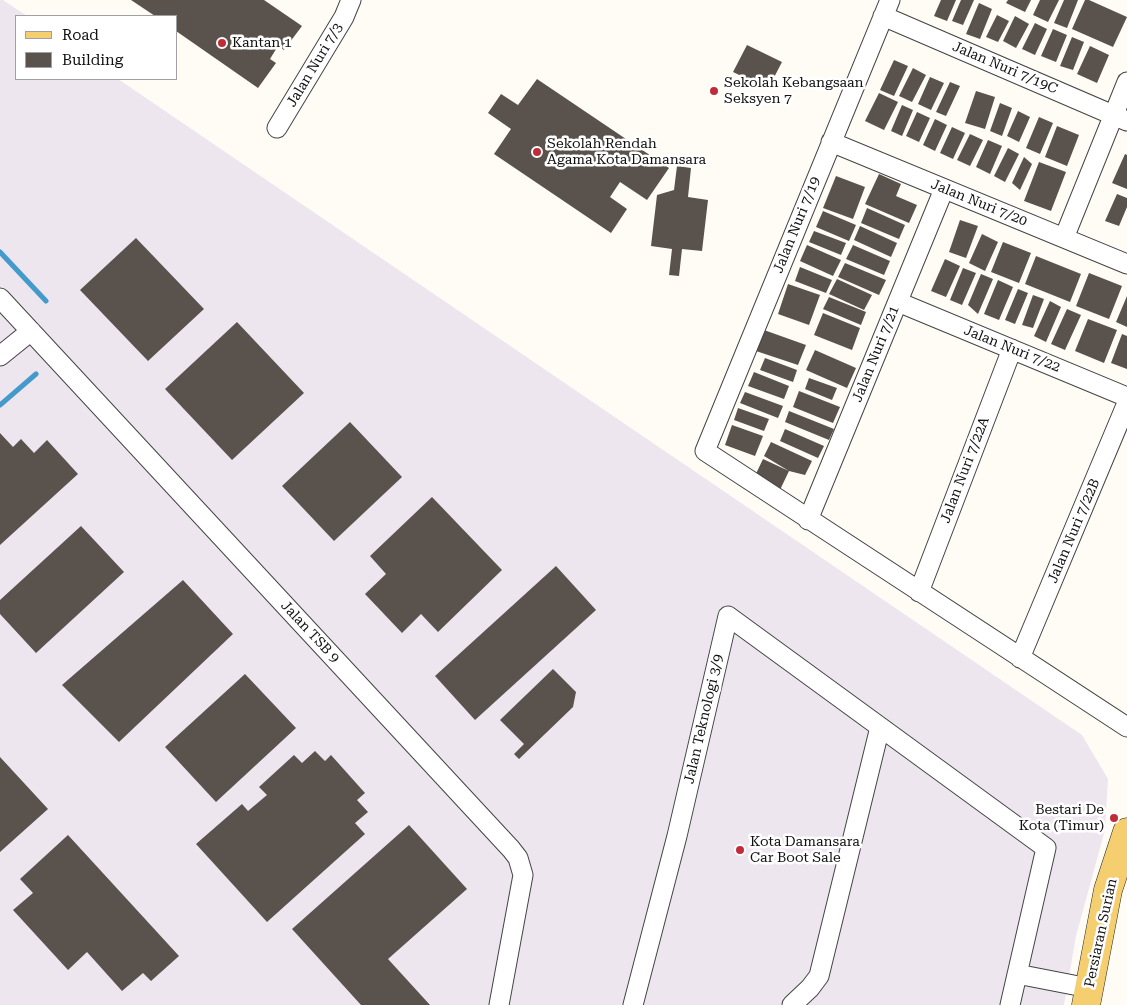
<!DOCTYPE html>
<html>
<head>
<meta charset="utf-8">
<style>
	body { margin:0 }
	#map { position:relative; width:1127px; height:1005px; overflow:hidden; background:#fffcf5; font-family:"Roboto Serif",serif }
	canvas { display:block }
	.legend { position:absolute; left:15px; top:15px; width:162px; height:65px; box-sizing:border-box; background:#fff; border:1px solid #a0a0a0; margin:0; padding:6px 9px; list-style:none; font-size:15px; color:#111 }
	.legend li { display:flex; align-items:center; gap:10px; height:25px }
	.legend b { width:25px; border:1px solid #a0a0a0 }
</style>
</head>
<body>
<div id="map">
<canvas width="1127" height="1005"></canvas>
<ul class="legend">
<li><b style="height:6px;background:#f5cf6f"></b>Road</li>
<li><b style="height:14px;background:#5a524d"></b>Building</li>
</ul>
</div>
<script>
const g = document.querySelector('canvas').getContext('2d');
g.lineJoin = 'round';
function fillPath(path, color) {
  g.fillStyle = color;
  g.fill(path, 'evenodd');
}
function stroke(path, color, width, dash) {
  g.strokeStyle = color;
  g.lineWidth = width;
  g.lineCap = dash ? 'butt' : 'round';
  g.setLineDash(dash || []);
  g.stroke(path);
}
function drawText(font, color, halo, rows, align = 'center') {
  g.font = font + ' "Roboto Serif",serif';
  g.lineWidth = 5;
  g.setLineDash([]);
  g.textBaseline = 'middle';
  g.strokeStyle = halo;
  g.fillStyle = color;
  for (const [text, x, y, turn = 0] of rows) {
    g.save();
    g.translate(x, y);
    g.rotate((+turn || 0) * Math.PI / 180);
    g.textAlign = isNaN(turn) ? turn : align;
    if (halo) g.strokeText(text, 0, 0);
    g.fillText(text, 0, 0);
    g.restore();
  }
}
const industrial = new Path2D(`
	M0 0H3L27 16H16V79H118L1082 735 1108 779 1105 830 1076 936 1064 1005H0Z`);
const stream = new Path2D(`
	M0 252 46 301
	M0 405 36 374`);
const building = new Path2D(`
	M131 0H264L302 26 284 50 278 46 270 59 276 63 258 88 176 31V16H155Z
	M941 0H956L947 21 934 16Z
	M961 0H974L963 25 952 21Z
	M1008 0H1031L1025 12 1006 3Z
	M1040 0H1059L1048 22 1033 15Z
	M1064 0H1078L1067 28 1054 23Z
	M1085 0H1089L1127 17 1113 47 1072 29Z
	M979 3 992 9 980 39 966 34Z
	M997 15 1009 21 998 42 986 37Z
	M1015 16 1029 24 1016 48 1003 41Z
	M1035 23 1047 29 1035 55 1022 49Z
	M1053 29 1067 35 1056 62 1041 56Z
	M1072 37 1084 42 1073 70 1060 66Z
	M747 45 782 62 768 89 733 72Z
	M1090 46 1109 55 1097 83 1077 74Z
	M894 60 908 66 894 96 880 90Z
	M913 68 926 75 912 102 899 96Z
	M930 77 944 83 931 110 918 104Z
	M537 79 669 168 647 200 620 182 610 197 627 209 611 233 494 154 511 129 488 113 501 94 518 105Z
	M950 82 960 86 946 116 936 112Z
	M976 91 995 97 985 129 965 123Z
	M879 93 898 102 884 130 865 121Z
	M1000 103 1012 108 1002 136 990 131Z
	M902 105 913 110 902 136 891 131Z
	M1018 111 1030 117 1019 142 1007 136Z
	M917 112 930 118 919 142 906 136Z
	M1039 117 1053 123 1040 154 1026 148Z
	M935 119 947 125 935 151 923 145Z
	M1057 126 1079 135 1067 166 1045 157Z
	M952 127 965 133 953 159 940 153Z
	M970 134 983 140 970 166 957 160Z
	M988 140 1002 146 990 174 976 167Z
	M1008 148 1019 154 1005 182 994 176Z
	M1125 154 1127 155V189L1112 183Z
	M1024 157 1032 164 1020 190 1012 183Z
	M1039 162 1066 172 1051 211 1024 201Z
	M677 166 691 168 688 197 708 200 702 251 682 249 679 276 669 275 672 249 651 246 657 195 674 190Z
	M879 174 901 184 896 196 917 205 909 223 865 204Z
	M836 176 865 187 853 219 823 208Z
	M1117 194 1127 198V207L1119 226 1105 221Z
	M867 208 905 225 899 239 861 223Z
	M823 211 856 225 849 241 816 227Z
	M960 220 978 226 966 258 949 252Z
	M860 226 897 243 891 257 854 240Z
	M814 231 846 243 841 255 809 242Z
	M982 234 998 242 985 271 969 263Z
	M136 238 204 309 148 361 80 290Z
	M1003 242 1031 253 1019 283 991 272Z
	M807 245 841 260 833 276 800 261Z
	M853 245 890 261 884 275 846 259Z
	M1036 256 1081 274 1070 302 1025 284Z
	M945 259 960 266 946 297 931 291Z
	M845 263 886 280 879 295 838 277Z
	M800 267 832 280 826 293 795 281Z
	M963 268 976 273 962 305 950 300Z
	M1089 273 1122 286 1109 319 1076 306Z
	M981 274 993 279 978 314 968 305Z
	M837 279 872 295 864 310 829 294Z
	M998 280 1013 287 999 320 984 314Z
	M788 284 820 295 809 325 778 314Z
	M1018 289 1028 293 1015 324 1005 320Z
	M1033 295 1044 299 1033 328 1022 325Z
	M1127 296V327L1116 322Z
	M829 297 866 312 861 325 823 309Z
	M1050 301 1061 307 1046 342 1034 336Z
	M1067 309 1081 315 1065 350 1051 344Z
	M823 313 860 328 852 350 814 335Z
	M1088 319 1117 330 1104 363 1075 351Z
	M237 322 304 393 232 460 165 389Z
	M764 330 806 345 798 365 756 351Z
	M1122 334 1127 336V369L1111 363Z
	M815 350 856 368 847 388 806 370Z
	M765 358 797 370 793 382 760 370Z
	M754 372 789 386 784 399 748 386Z
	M809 378 837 388 832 400 805 389Z
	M799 391 840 407 833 423 793 407Z
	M745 392 783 406 778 418 740 403Z
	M738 408 769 419 764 431 734 420Z
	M789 411 834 429 829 440 785 422Z
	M350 422 402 477 334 541 282 486Z
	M732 425 763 436 755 456 725 445Z
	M785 429 824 446 818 458 780 441Z
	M0 433 13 447 21 439 34 453 47 440 78 474 0 545Z
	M771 442 812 461 805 475 789 471 779 492 753 480 763 459 789 471 764 456Z
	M432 497 502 570 438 632 421 614 402 633 365 594 386 574 370 556Z
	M81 526 124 572 36 653 0 614V600Z
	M556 566 596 610 475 720 435 676Z
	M183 580 233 634 119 742 62 685Z
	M553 669 576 692 573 707 519 759 514 754 524 744 500 720Z
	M245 674 296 728 216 802 165 747Z
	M315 751 325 761 331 755 365 793 357 800 368 812 355 823 365 834 267 922 196 844 242 804 248 811 267 795 259 787 294 755 302 763Z
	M0 757 48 809 0 852Z
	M409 825 467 889 388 959 430 1005H361L292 929Z
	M68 835 179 956 151 981 143 973 122 991 87 952 68 970 13 910 33 893 20 879Z`);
const minor = new Path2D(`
	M890 0 705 451 1127 727
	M883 16 1127 121
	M277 128 344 17 351 0
	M831 142 1127 264
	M1064 238 1127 82
	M0 298 511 849 518 858 523 875 499 1005
	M898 302 1127 397
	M0 356 31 331
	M808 520 944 189
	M919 592 1012 349
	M1020 658 1127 403
	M1017 974 1089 988
	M633 1005 677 836 728 616 1046 848 1010 1005
	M792 1005 810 988 819 976 880 727`);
const primary = new Path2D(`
	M1086 1005 1108 890 1127 832`);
const markers = [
	[222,43,5,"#bf2b38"],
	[714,91,5,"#bf2b38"],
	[537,152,5,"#bf2b38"],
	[1114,818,5,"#bf2b38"],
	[740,850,5,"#bf2b38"]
];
const poiNames = [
	["Kantan 1",232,43],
	["Sekolah Kebangsaan",724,83],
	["Seksyen 7",724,99],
	["Sekolah Rendah",547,144],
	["Agama Kota Damansara",547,160],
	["Bestari De",1104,810,"right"],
	["Kota (Timur)",1104,826,"right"],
	["Kota Damansara",750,842],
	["Car Boot Sale",750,858]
];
const streetNames = [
	["Jalan Nuri 7/3",315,65,-59],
	["Jalan Nuri 7/19C",1005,68,23],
	["Jalan Nuri 7/20",979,203,22],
	["Jalan Nuri 7/19",797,225,-68],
	["Jalan Nuri 7/22",1012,349,22],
	["Jalan Nuri 7/21",876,354,-68],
	["Jalan Nuri 7/22A",965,470,-69],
	["Jalan Nuri 7/22B",1074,531,-67],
	["Jalan TSB 9",310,632,47],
	["Jalan Teknologi 3/9",704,719,-77],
	["Persiaran Surian",1101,933,-78]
];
fillPath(industrial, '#ede6ef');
stroke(stream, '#439acb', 5);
fillPath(building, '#5a524d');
stroke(minor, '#444', 21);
stroke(primary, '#222', 29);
stroke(minor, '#fff', 19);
stroke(primary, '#f5cf6f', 28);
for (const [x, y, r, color] of markers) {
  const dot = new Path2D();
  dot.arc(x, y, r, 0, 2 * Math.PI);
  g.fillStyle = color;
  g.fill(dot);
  stroke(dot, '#fff', 2);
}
drawText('14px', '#111', '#fff', poiNames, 'left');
drawText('14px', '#111', '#fff', streetNames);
</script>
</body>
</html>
